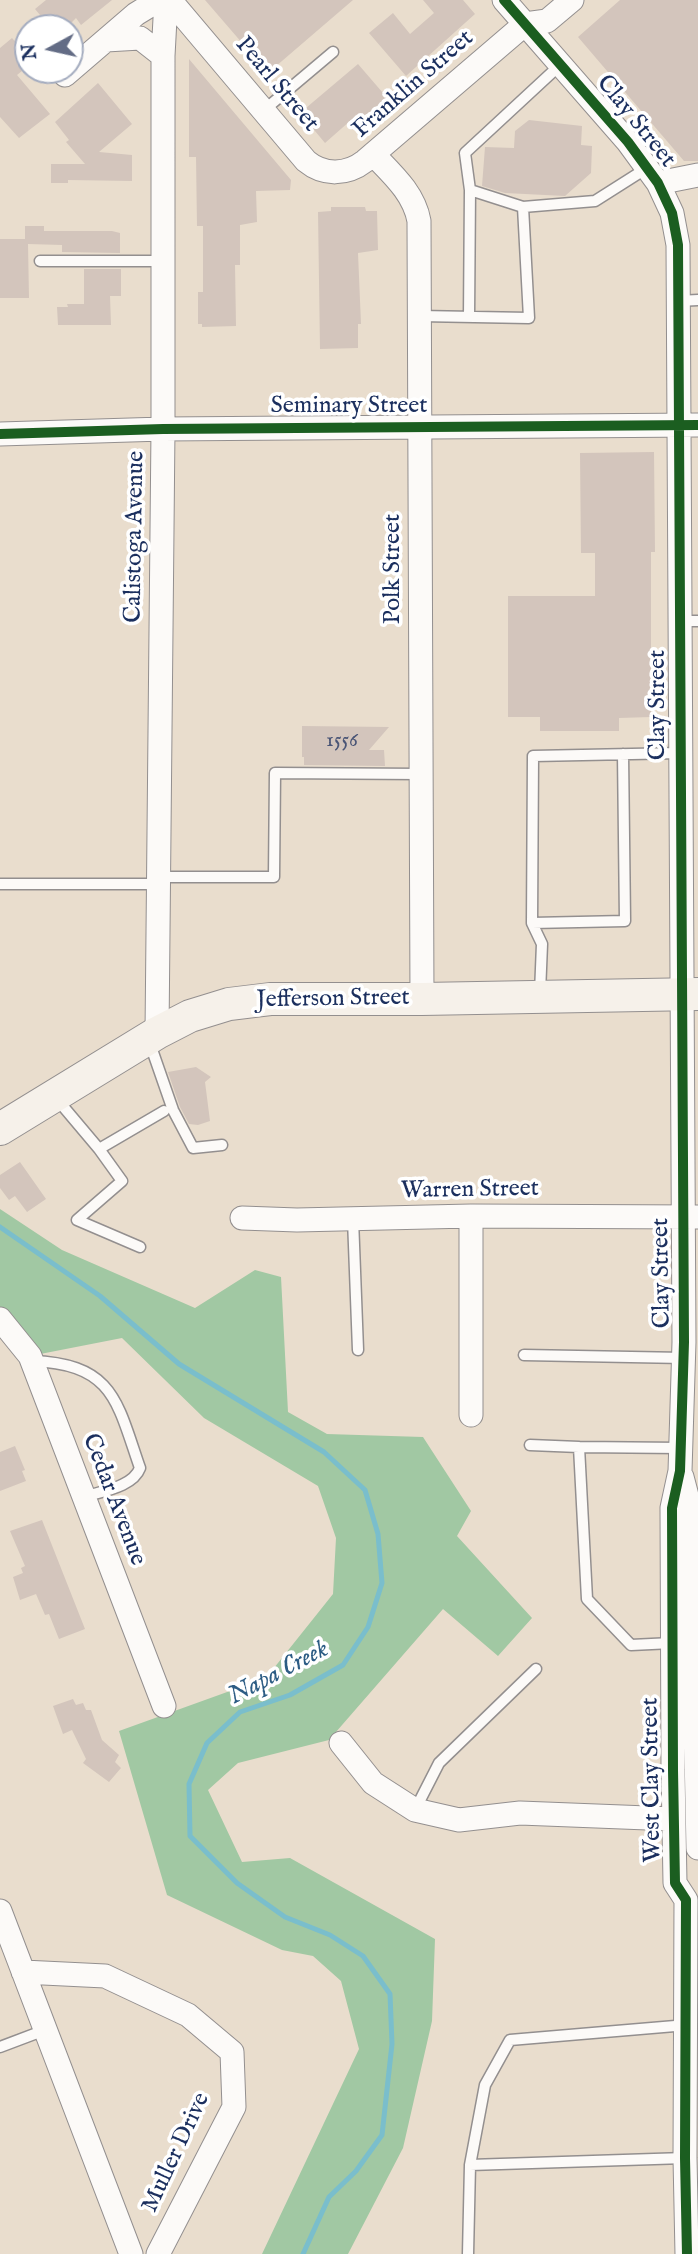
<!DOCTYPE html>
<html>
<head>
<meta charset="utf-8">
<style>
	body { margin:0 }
	#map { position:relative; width:698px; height:2254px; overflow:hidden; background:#e9ddcd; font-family:"IM FELL English",serif }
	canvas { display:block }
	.north { position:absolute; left:14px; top:14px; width:70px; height:70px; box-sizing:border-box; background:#fff; border:2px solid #a4acbf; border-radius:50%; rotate:262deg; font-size:19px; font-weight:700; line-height:28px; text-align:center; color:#1b2f5e }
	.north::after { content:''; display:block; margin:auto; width:24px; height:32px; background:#636c85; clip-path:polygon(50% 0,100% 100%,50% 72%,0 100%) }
</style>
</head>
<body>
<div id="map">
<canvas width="698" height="2254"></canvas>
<div class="north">N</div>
</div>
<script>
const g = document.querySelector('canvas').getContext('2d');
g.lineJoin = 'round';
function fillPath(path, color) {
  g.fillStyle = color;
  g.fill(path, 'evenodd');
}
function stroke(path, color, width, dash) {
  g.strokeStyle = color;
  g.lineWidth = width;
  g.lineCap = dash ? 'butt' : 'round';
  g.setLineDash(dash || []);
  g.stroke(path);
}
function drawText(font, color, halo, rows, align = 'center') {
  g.font = font + ' "IM FELL English",serif';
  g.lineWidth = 7;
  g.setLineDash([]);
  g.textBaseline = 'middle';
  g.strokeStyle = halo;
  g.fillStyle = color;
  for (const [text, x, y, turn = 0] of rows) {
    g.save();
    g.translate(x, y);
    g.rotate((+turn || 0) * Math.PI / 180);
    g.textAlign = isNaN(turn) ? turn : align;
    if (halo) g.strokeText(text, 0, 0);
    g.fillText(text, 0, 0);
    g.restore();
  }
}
const forest = new Path2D(`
	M0 1209 62 1250 195 1308 255 1270 281 1277 288 1412 327 1434 423 1437 471 1511 457 1536 532 1618 498 1656 443 1609 329 1740 238 1763 208 1790 242 1862 290 1858 435 1939 432 2021 403 2148 348 2254H262L359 2049 341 1981 313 1956 282 1950 167 1895 119 1731 266 1678 333 1594 336 1538 318 1486 204 1418 122 1338 30 1356 0 1319Z`);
const stream = new Path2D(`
	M0 1227 100 1296 179 1364 324 1452 365 1490 378 1534 382 1583 368 1627 343 1665 290 1695 240 1712 207 1743 189 1784 190 1836 237 1883 285 1917 330 1935 363 1956 390 1994 392 2044 382 2135 356 2171 329 2197 303 2254`);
const building = new Path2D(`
	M46 0H112L81 25 76 18 66 28H24L40 15 35 9Z
	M205 0H353L268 73Z
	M423 0H463L475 14 406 76 369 33 393 13 410 34 434 13Z
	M620 0H698V161H684L578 37Z
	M12 38 28 56V66L17 75 50 114 19 138 0 117V48Z
	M189 59 291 180 290 190 256 191 257 222 240 225V265H235L236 326 202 327V324H198V292H203V226H197L196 157H189Z
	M358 64 389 100 387 102 389 104 359 131 350 121 325 143 300 113Z
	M98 83 132 124 99 152 132 155V181L68 180V183H51V164H85L66 142 69 140 55 122Z
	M529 120 582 126 581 145 592 146 591 173 565 196 505 193 482 186 485 147 514 148 515 131Z
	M331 207H365L366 211H377L378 250 358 253 361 324H358V348L320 349 318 212 331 211Z
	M25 226H44V231H112L120 233V253L62 252V245L28 244 29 298H0V239H25Z
	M84 269H121V296H110L111 325H58L57 307H68L67 304H84Z
	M654 452 655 552H651V717L619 718V731H540V717H508V596H595V553H581L580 453Z
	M302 726 389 727 369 750H384L385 766 304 765V757H302Z
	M196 1067 211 1077 205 1082 210 1121 198 1125 189 1124 180 1107 168 1072Z
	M20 1162 46 1199 27 1212 15 1196 9 1200 0 1188V1175Z
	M15 1446 25 1470 22 1471 26 1481 0 1491V1452Z
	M42 1520 85 1629 59 1639 49 1614 45 1615 36 1594 20 1600 13 1577 23 1573 21 1568 25 1566 10 1531Z
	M73 1699 76 1705 83 1703 86 1710H91L102 1740 119 1755 115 1762 121 1768 109 1782 83 1763 86 1759 72 1730 63 1734 53 1706Z`);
const service = new Path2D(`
	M263 111 333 52
	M470 190 523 207
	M40 261H163
	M678 301 698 300
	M420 316 529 318 523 207 595 201 647 168
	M469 317 470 190 465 153 560 65
	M680 621H698
	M159 877H274L275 773 421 774
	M0 884H159
	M532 923 625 921 623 754
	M540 993 542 944 532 923 533 756 681 753
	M149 1041 173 1110 193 1148 222 1145
	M56 1098 99 1149 164 1111
	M99 1149 122 1181 77 1220 140 1247
	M353 1219 358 1350
	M524 1355 684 1358
	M32 1361C114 1364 117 1402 140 1468 133 1487 102 1491 84 1497
	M530 1445 579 1447
	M672 1643 631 1645 587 1599 579 1447 681 1448
	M415 1810 439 1763 536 1669
	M0 2047 45 2030
	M685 2158 470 2165 485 2085 510 2040 687 2025
	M468 2254 470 2165`);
const minor = new Path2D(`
	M170 0 306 161C324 176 347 175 365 161L525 24 547 21 572 0
	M504 0 628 142 658 183 672 213 678 245 684 1342 680 1471 672 1508 673 1770 675 1883 686 1900 685 2158 687 2254
	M106 40 140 38 163 56
	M65 75 136 14 159 0
	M373 154C392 174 414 193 419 221L422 999
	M658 183 698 175
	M0 434 163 429 698 425
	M157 1033 163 429V56L166 0
	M471 1216V1415
	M242 1218 297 1220 471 1216 698 1217
	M0 1319 30 1356 164 1706
	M682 1477 691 1511 698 1848
	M341 1743 373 1783 415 1810 459 1820 520 1813 673 1819
	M0 1911 131 2254
	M23 1972 105 1976 188 2015 232 2052 234 2107 158 2254`);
const secondary = new Path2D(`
	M0 1129 157 1033 190 1016 229 1004 270 999H422L698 994`);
const cycleway = new Path2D(`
	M504 0 628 142 658 183 672 213 678 245 684 1342 680 1471 672 1508 673 1770 675 1883 686 1900 685 2158 687 2254
	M0 434 163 429 698 425`);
const numberNames = [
	["1556",342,742]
];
const streetNames = [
	["Pearl Street",276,85,50],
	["Franklin Street",414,85,-41],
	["Clay Street",635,122,51],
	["Seminary Street",349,407],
	["Calistoga Avenue",136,537,-89],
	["Polk Street",394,569,-90],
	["Clay Street",659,705,-90],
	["Jefferson Street",333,1000,-1],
	["Warren Street",470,1191,-1],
	["Clay Street",663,1273,-91],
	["Cedar Avenue",113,1500,69],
	["West Clay Street",653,1780,-91],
	["Muller Drive",177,2153,-65]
];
const waterNames = [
	["Napa Creek",279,1674,-28]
];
fillPath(forest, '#a1c8a3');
stroke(stream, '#7abecc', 5);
fillPath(building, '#d3c5bc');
stroke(service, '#938f8f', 13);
stroke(minor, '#938f8f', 25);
stroke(secondary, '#938f8f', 34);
stroke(service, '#fcfaf8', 10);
stroke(minor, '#fcfaf8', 23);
stroke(secondary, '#f6f1ea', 32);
stroke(cycleway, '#1b5e20', 10);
drawText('21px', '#4a5576', null, numberNames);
drawText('24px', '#1b2f5e', '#fff', streetNames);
drawText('italic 26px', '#2c5c84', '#fff', waterNames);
</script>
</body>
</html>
